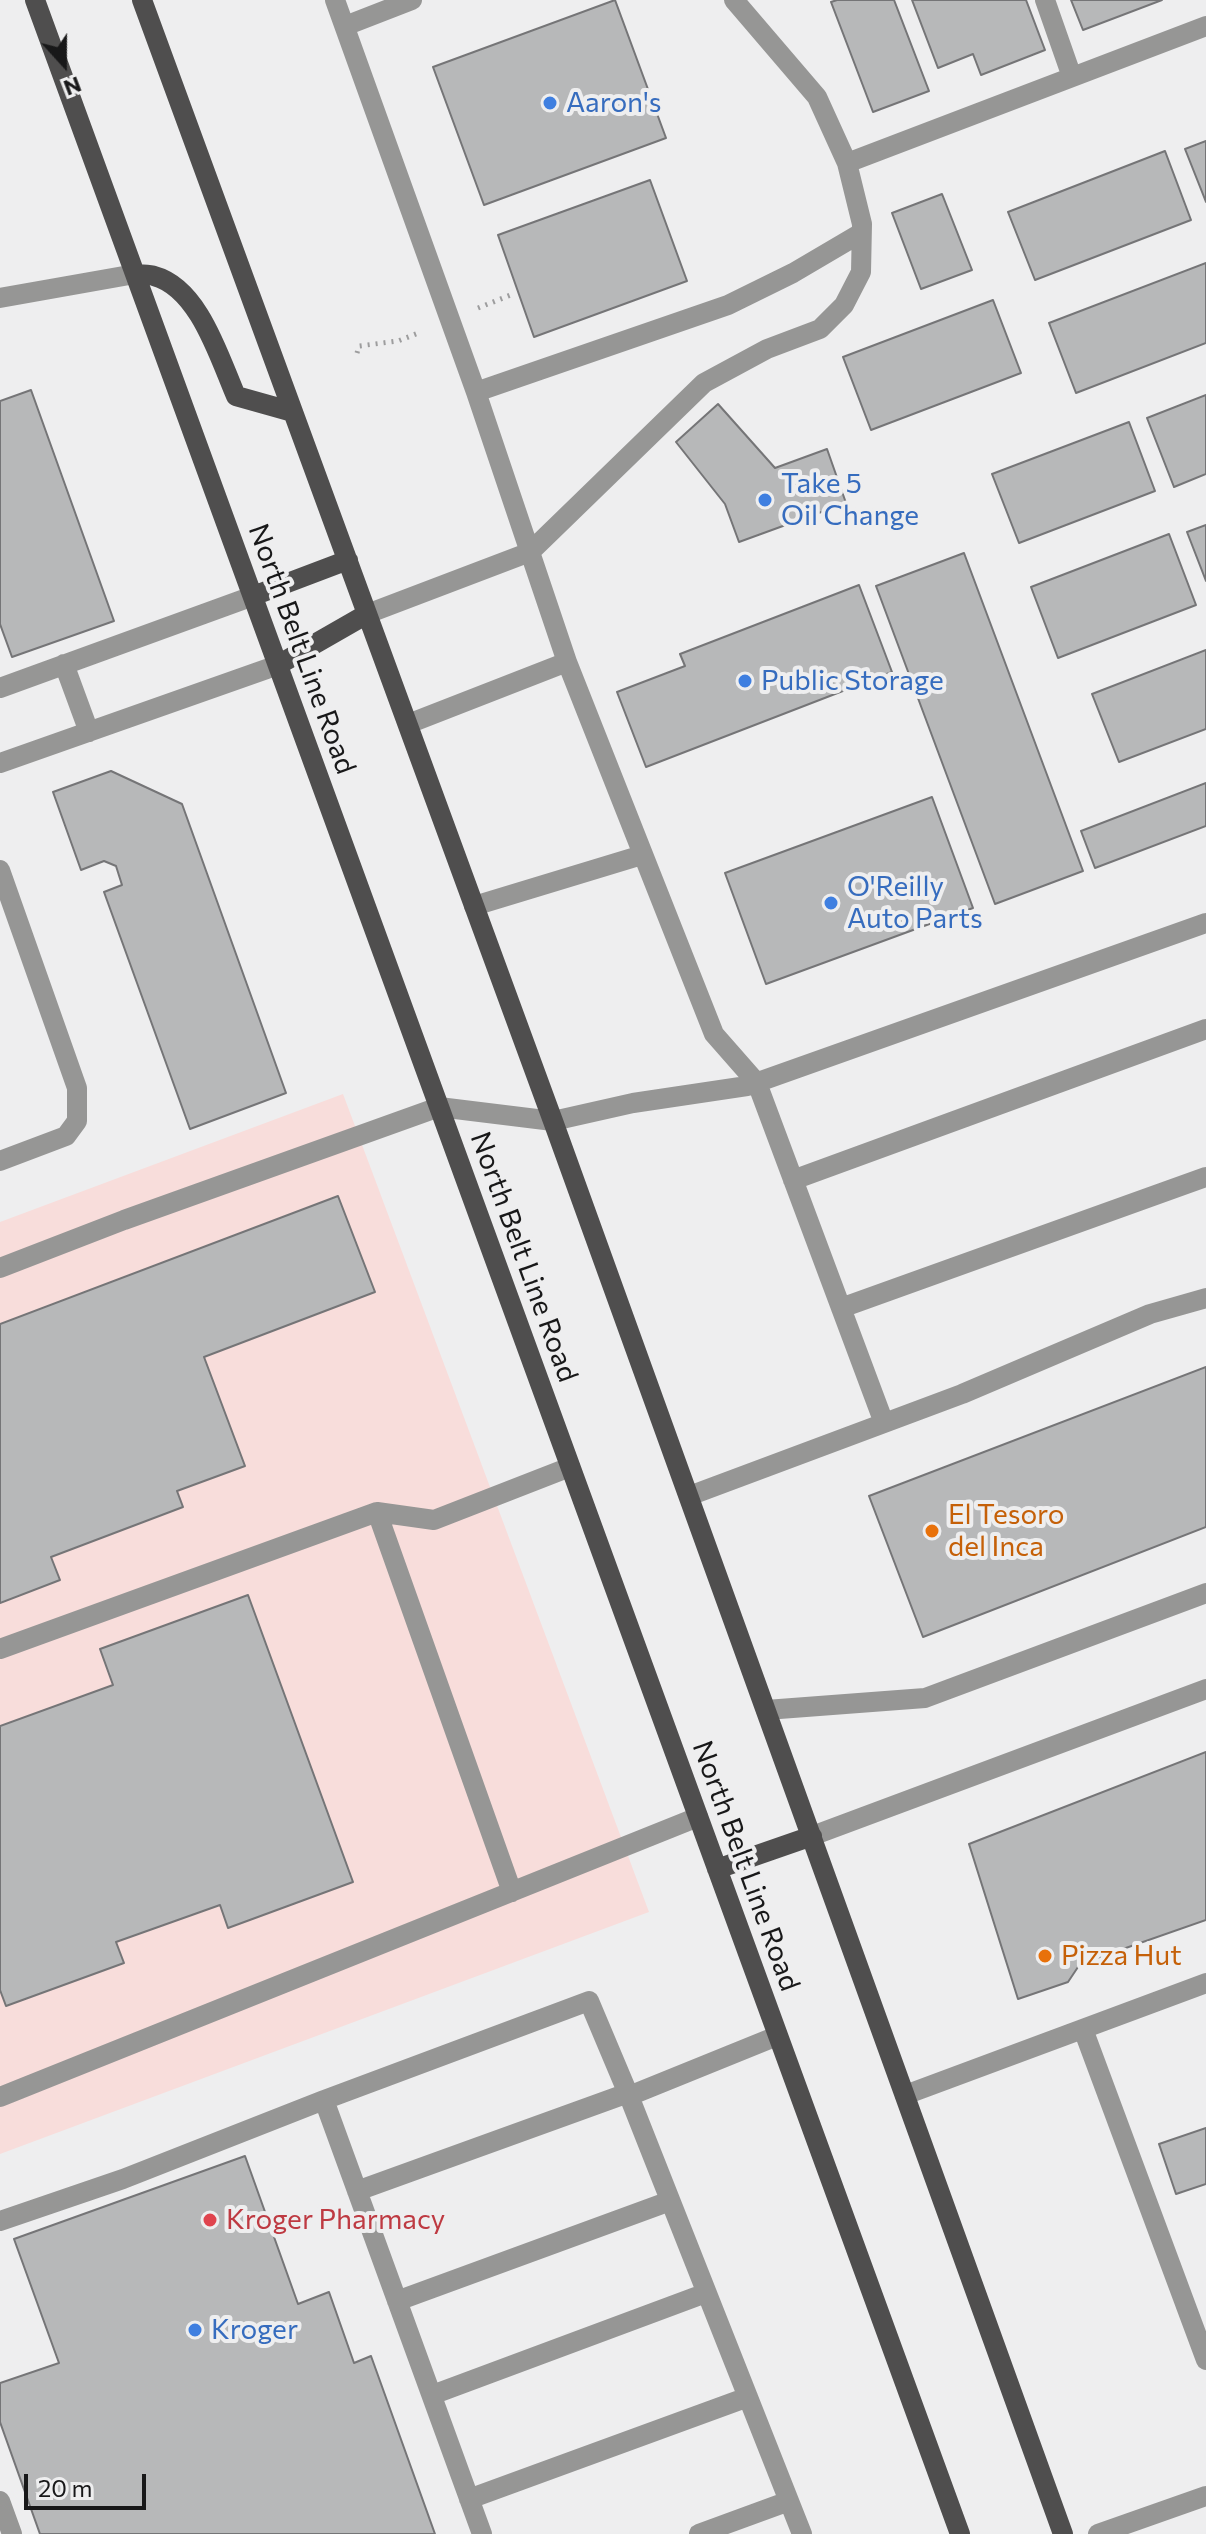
<!DOCTYPE html>
<html>
<head>
<meta charset="utf-8">
<style>
	body { margin:0 }
	#map { position:relative; width:1206px; height:2534px; overflow:hidden; background:#eeeeef; font-family:Commissioner,sans-serif }
	canvas { display:block }
	.north { position:absolute; left:24px; top:24px; width:80px; height:80px; -webkit-text-stroke:6px #eeeeef; paint-order:stroke; rotate:159deg; font-size:22px; font-weight:700; line-height:32px; text-align:center; color:#181819 }
	.north::after { content:''; display:block; margin:auto; width:28px; height:36px; background:#181819; clip-path:polygon(50% 0,100% 100%,50% 72%,0 100%) }
	.scale { position:absolute; left:24px; top:2474px; width:122px; height:36px; box-sizing:border-box; border:4px solid #181819; border-top:0; padding-left:10px; font-size:24px; line-height:28px; white-space:nowrap; color:#181819; -webkit-text-stroke:6px #eeeeef; paint-order:stroke }
</style>
</head>
<body>
<div id="map">
<canvas width="1206" height="2534"></canvas>
<div class="north">N</div>
<div class="scale">20 m</div>
</div>
<script>
const g = document.querySelector('canvas').getContext('2d');
g.lineJoin = 'round';
function fillPath(path, color) {
  g.fillStyle = color;
  g.fill(path, 'evenodd');
}
function stroke(path, color, width, dash) {
  g.strokeStyle = color;
  g.lineWidth = width;
  g.lineCap = dash ? 'butt' : 'round';
  g.setLineDash(dash || []);
  g.stroke(path);
}
function drawText(font, color, halo, rows, align = 'center') {
  g.font = font + ' Commissioner,sans-serif';
  g.lineWidth = 8;
  g.setLineDash([]);
  g.textBaseline = 'middle';
  g.strokeStyle = halo;
  g.fillStyle = color;
  for (const [text, x, y, turn = 0] of rows) {
    g.save();
    g.translate(x, y);
    g.rotate((+turn || 0) * Math.PI / 180);
    g.textAlign = isNaN(turn) ? turn : align;
    if (halo) g.strokeText(text, 0, 0);
    g.fillText(text, 0, 0);
    g.restore();
  }
}
const industrial = new Path2D(`
	M343 1094 649 1912 0 2154V1222Z`);
const building = new Path2D(`
	M615 0 666 138 484 205 433 67Z
	M837 0H894L929 91 873 112 831 2Z
	M912 0H1026L1045 50 981 75 973 54 938 68Z
	M1071 0H1162L1083 30Z
	M1206 141V202L1185 149Z
	M1165 151 1191 220 1035 280 1008 212Z
	M650 180 687 281 534 337 498 235Z
	M942 194 972 270 921 289 892 213Z
	M1206 263V343L1076 393 1049 323Z
	M993 300 1021 373 871 430 843 357Z
	M31 390 114 621 12 657 0 624V401Z
	M1206 395V474L1174 487 1147 418Z
	M718 404 775 468 827 449 846 503 739 542 725 504 676 442Z
	M1129 422 1155 491 1019 543 992 474Z
	M1206 525V581L1187 532Z
	M1169 534 1196 605 1058 658 1031 587Z
	M964 553 1083 871 995 904 876 586Z
	M859 585 892 672 646 767 617 692 685 666 680 654Z
	M1206 650V729L1119 762 1092 694Z
	M111 771 182 804 286 1093 190 1129 104 892 122 885 116 866 104 861 81 870 53 792Z
	M1206 783V826L1095 868 1081 831Z
	M932 797 973 908 766 984 725 873Z
	M338 1196 375 1292 204 1357 245 1466 177 1491 183 1507 51 1557 60 1580 0 1603V1324Z
	M1206 1367V1527L923 1637 869 1496Z
	M248 1595 353 1882 228 1928 220 1905 116 1942 124 1963 6 2006 0 1990V1726L113 1685 100 1649Z
	M1206 1752V1920L1080 1964 1068 1982 1018 1999 969 1844Z
	M1206 2128V2184L1176 2194 1159 2144Z
	M245 2156 298 2304 329 2292 354 2363 371 2356 435 2534H40L0 2422V2383L59 2363 14 2239Z`);
const path = new Path2D(`
	M478 308 513 294
	M357 353 359 346 398 341 421 332`);
const service = new Path2D(`
	M335 0 476 392 567 662 714 1034 757 1083 884 1423
	M1045 0 1072 77
	M345 26 412 0
	M847 163 1206 26
	M0 298 135 274
	M476 392 728 305 793 273 861 233
	M367 614 530 552 704 383 767 349 820 329 844 305 861 272 862 224 847 163 817 97 734 0
	M64 664 89 732
	M0 688 253 596
	M408 724 567 662
	M0 763 278 665
	M0 870 77 1088V1121L66 1136 0 1161
	M474 906 642 855
	M793 1180 1206 1029
	M0 1268 124 1220 439 1107 553 1121 633 1103 747 1086 1206 923
	M841 1308 1206 1177
	M689 1496 962 1394 1150 1314 1206 1298
	M377 1512 512 1892
	M0 1649 377 1512 434 1520 570 1467
	M766 1710 925 1698 1206 1593
	M812 1836 1206 1689
	M1083 2029 1206 2360
	M905 2095 1206 1983
	M629 2096 802 2534
	M0 2097 698 1817
	M357 2191 628 2093
	M0 2221 123 2179 324 2100
	M397 2301 670 2201
	M432 2395 706 2293
	M469 2499 748 2397
	M0 2501 12 2534
	M482 2534 324 2100 589 2001 629 2096 777 2036
	M699 2534 789 2501
	M1098 2534 1206 2496`);
const primary = new Path2D(`
	M35 0 960 2534
	M142 0 553 1121 1063 2534
	M135 274C141 275 149 274 154 276 199 288 219 357 236 396L293 412
	M253 596 348 560
	M278 665 367 614
	M717 1869 812 1836`);
const markers = [
	[550,103,8,"#3f7fe0"],
	[765,500,8,"#3f7fe0"],
	[745,681,8,"#3f7fe0"],
	[831,903,8,"#3f7fe0"],
	[932,1531,8,"#e8710a"],
	[1045,1956,8,"#e8710a"],
	[210,2220,8,"#e0444e"],
	[195,2330,8,"#3f7fe0"]
];
const shopNames = [
	["Aaron's",566,103],
	["Take 5",781,484],
	["Oil Change",781,516],
	["Public Storage",761,681],
	["O'Reilly",847,887],
	["Auto Parts",847,919],
	["Kroger",211,2330]
];
const streetNames = [
	["North Belt Line Road",302,649,70],
	["North Belt Line Road",524,1257,70],
	["North Belt Line Road",746,1866,70]
];
const foodNames = [
	["El Tesoro",948,1515],
	["del Inca",948,1547],
	["Pizza Hut",1061,1956]
];
const healthNames = [
	["Kroger Pharmacy",226,2220]
];
fillPath(industrial, '#f8dddb');
fillPath(building, '#b7b8b9');
stroke(building, '#757577', 2);
stroke(path, '#9d9d9e', 5, [2, 6]);
stroke(service, '#969695', 20);
stroke(primary, '#4f4e4e', 20);
for (const [x, y, r, color] of markers) {
  const dot = new Path2D();
  dot.arc(x, y, r, 0, 2 * Math.PI);
  g.fillStyle = color;
  g.fill(dot);
  stroke(dot, '#eeeeef', 3);
}
drawText('28px', '#366cbe', '#eeeeef', shopNames, 'left');
drawText('28px', '#181819', '#eeeeef', streetNames);
drawText('28px', '#c56008', '#eeeeef', foodNames, 'left');
drawText('28px', '#be3a42', '#eeeeef', healthNames, 'left');
</script>
</body>
</html>
